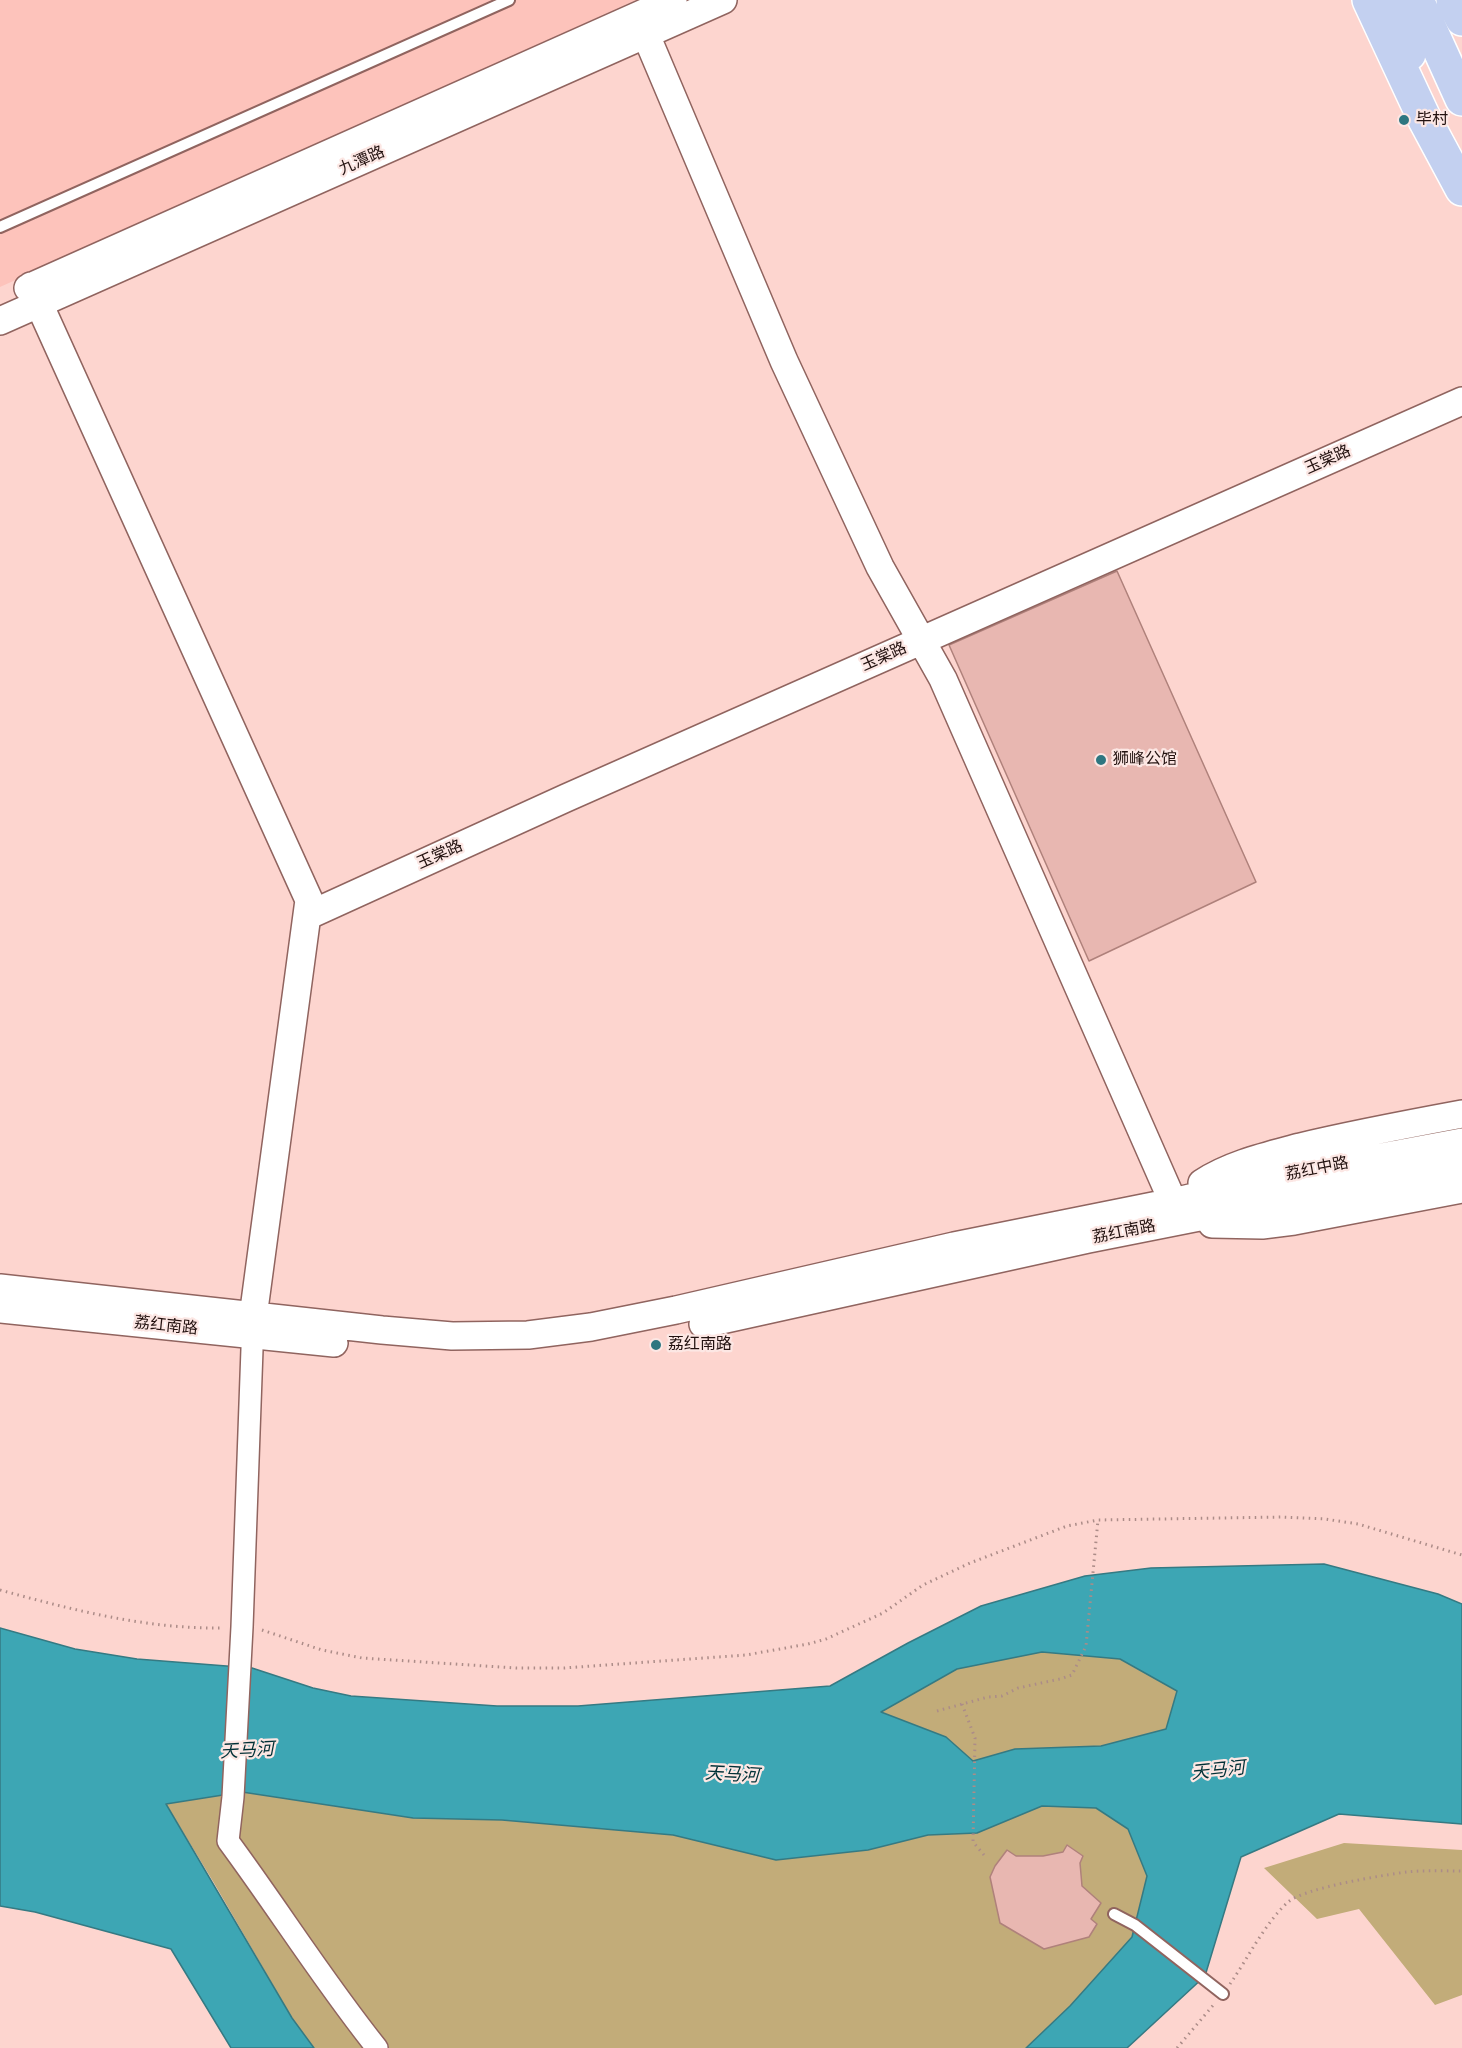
<!DOCTYPE html>
<html>
<head>
<meta charset="utf-8">
<style>
	body { margin:0 }
	canvas { display:block; background:#fdd5cf }
</style>
</head>
<body>
<canvas width="1462" height="2048"></canvas>
<script>
const g = document.querySelector('canvas').getContext('2d');
g.lineJoin = 'round';
function fillPath(path, color) {
  g.fillStyle = color;
  g.fill(path, 'evenodd');
}
function stroke(path, color, width, dash) {
  g.strokeStyle = color;
  g.lineWidth = width;
  g.lineCap = dash ? 'butt' : 'round';
  g.setLineDash(dash || []);
  g.stroke(path);
}
function drawText(font, color, halo, rows, align = 'center') {
  g.font = font + ' Helvetica,"Noto Sans SC",sans-serif';
  g.lineWidth = 4.5;
  g.setLineDash([]);
  g.textBaseline = 'middle';
  g.strokeStyle = halo;
  g.fillStyle = color;
  for (const [text, x, y, turn = 0] of rows) {
    g.save();
    g.translate(x, y);
    g.rotate((+turn || 0) * Math.PI / 180);
    g.textAlign = isNaN(turn) ? turn : align;
    if (halo) g.strokeText(text, 0, 0);
    g.fillText(text, 0, 0);
    g.restore();
  }
}
const built = new Path2D(`
	M0 0H636L0 287Z`);
const green = new Path2D(`
	M1042 1652 1120 1659 1177 1691 1166 1729 1101 1746 1015 1749 973 1761 946 1737 881 1712 957 1668Z
	M242 1792 413 1818 502 1820 673 1835 776 1860 868 1850 928 1835 977 1833 1042 1806 1096 1808 1128 1829 1147 1876 1132 1937 1070 2006 1026 2048H314L292 2018 214 1883 166 1804Z
	M1344 1843 1462 1850V1995L1435 2005 1359 1909 1317 1919 1264 1868Z`);
const water = new Path2D(`
	M1324 1564 1438 1594 1462 1604V1824L1339 1814 1241 1857 1205 1976 1127 2048H1026L1070 2006 1132 1937 1147 1876 1128 1829 1096 1808 1042 1806 977 1833 928 1835 868 1850 776 1860 673 1835 502 1820 413 1818 242 1792 166 1804 292 2018 314 2048H231L171 1949 35 1912 0 1906V1628L75 1649 137 1659 252 1668 313 1688 351 1696 497 1706H578L830 1686 908 1643 981 1606 1085 1576 1151 1568ZM1042 1652 1120 1659 1177 1691 1166 1729 1101 1746 1015 1749 973 1761 946 1737 881 1712 957 1669Z`);
const building = new Path2D(`
	M1117 571 1256 882 1089 961 949 645Z
	M1067 1845 1083 1856 1080 1863 1082 1886 1101 1903 1091 1919 1097 1924 1089 1937 1044 1949 1000 1923 990 1877 995 1866 1007 1850 1016 1856H1043L1063 1852Z`);
const path = new Path2D(`
	M0 1590C73 1610 146 1629 222 1628
	M262 1630 322 1650 362 1658 516 1668H564L746 1655 808 1644 826 1639 883 1613 923 1585 970 1563 1067 1526 1098 1520 1282 1517 1325 1519 1358 1524 1462 1555
	M962 1704 975 1738 973 1842 984 1855
	M937 1711 988 1697 1002 1696 1018 1688 1060 1679 1072 1675 1086 1646 1098 1520
	M1230 1984C1248 1958 1265 1923 1288 1902 1304 1888 1383 1875 1407 1872 1425 1870 1444 1871 1462 1871
	M1177 2048 1215 2003`);
const service = new Path2D(`
	M0 227 509 0
	M1114 1914 1135 1925 1223 1994`);
const minor = new Path2D(`
	M253 1321 242 1627 233 1797 228 1841C279 1910 324 1982 377 2048`);
const tertiary = new Path2D(`
	M638 16 784 361 880 567 943 679 1173 1202
	M31 286 309 900 253 1317
	M28 288 673 0
	M0 321 723 0
	M307 916 566 798 1462 401
	M1202 1183C1231 1164 1267 1156 1300 1147 1354 1134 1408 1124 1462 1114
	M1212 1224 1262 1225 1294 1221 1462 1189
	M0 1288 382 1330 452 1336 528 1335 591 1327 676 1310 954 1246 1173 1202 1301 1172 1462 1142
	M0 1309 334 1343
	M703 1324 1088 1239 1462 1165`);
const trunk = new Path2D(`
	M1369 0 1425 120 1462 189
	M1396 0 1409 54
	M1417 0 1462 99
	M1453 0 1462 19`);
const markers = [
	[1404,120,6,"#2e7680"],
	[1101,760,6,"#2e7680"],
	[656,1345,6,"#2e7680"]
];
const poiNames = [
	["毕村",1416,120],
	["狮峰公馆",1113,760],
	["荔红南路",668,1345]
];
const streetNames = [
	["九潭路",362,161,-24],
	["玉棠路",1328,460,-24],
	["玉棠路",884,657,-24],
	["玉棠路",440,855,-24],
	["荔红中路",1317,1169,-11],
	["荔红南路",1124,1232,-11],
	["荔红南路",166,1326,6]
];
const waterNames = [
	["天马河",247,1751,-3],
	["天马河",1218,1771,-6],
	["天马河",732,1775,3]
];
fillPath(built, '#fdc3bb');
fillPath(green, '#c2ac79');
fillPath(water, '#3da6b4');
stroke(water, '#357a83', 1.5);
fillPath(building, '#e8b7b1');
stroke(building, '#af817b', 1.5);
stroke(service, '#90645f', 14);
stroke(minor, '#90645f', 24);
stroke(tertiary, '#90645f', 30);
stroke(trunk, '#fff', 36);
stroke(path, '#ac8c88', 3, [1.5, 4.5]);
stroke(service, '#fff', 10);
stroke(minor, '#fff', 21);
stroke(tertiary, '#fff', 27);
stroke(trunk, '#c3d0f0', 33);
for (const [x, y, r, color] of markers) {
  const dot = new Path2D();
  dot.arc(x, y, r, 0, 2 * Math.PI);
  g.fillStyle = color;
  g.fill(dot);
  stroke(dot, '#fce7e4', 2);
}
drawText('16px', '#231210', '#fce7e4', poiNames, 'left');
drawText('16px', '#231210', '#fce7e4', streetNames);
drawText('italic 18px', '#003036', '#fce7e4', waterNames);
</script>
</body>
</html>
